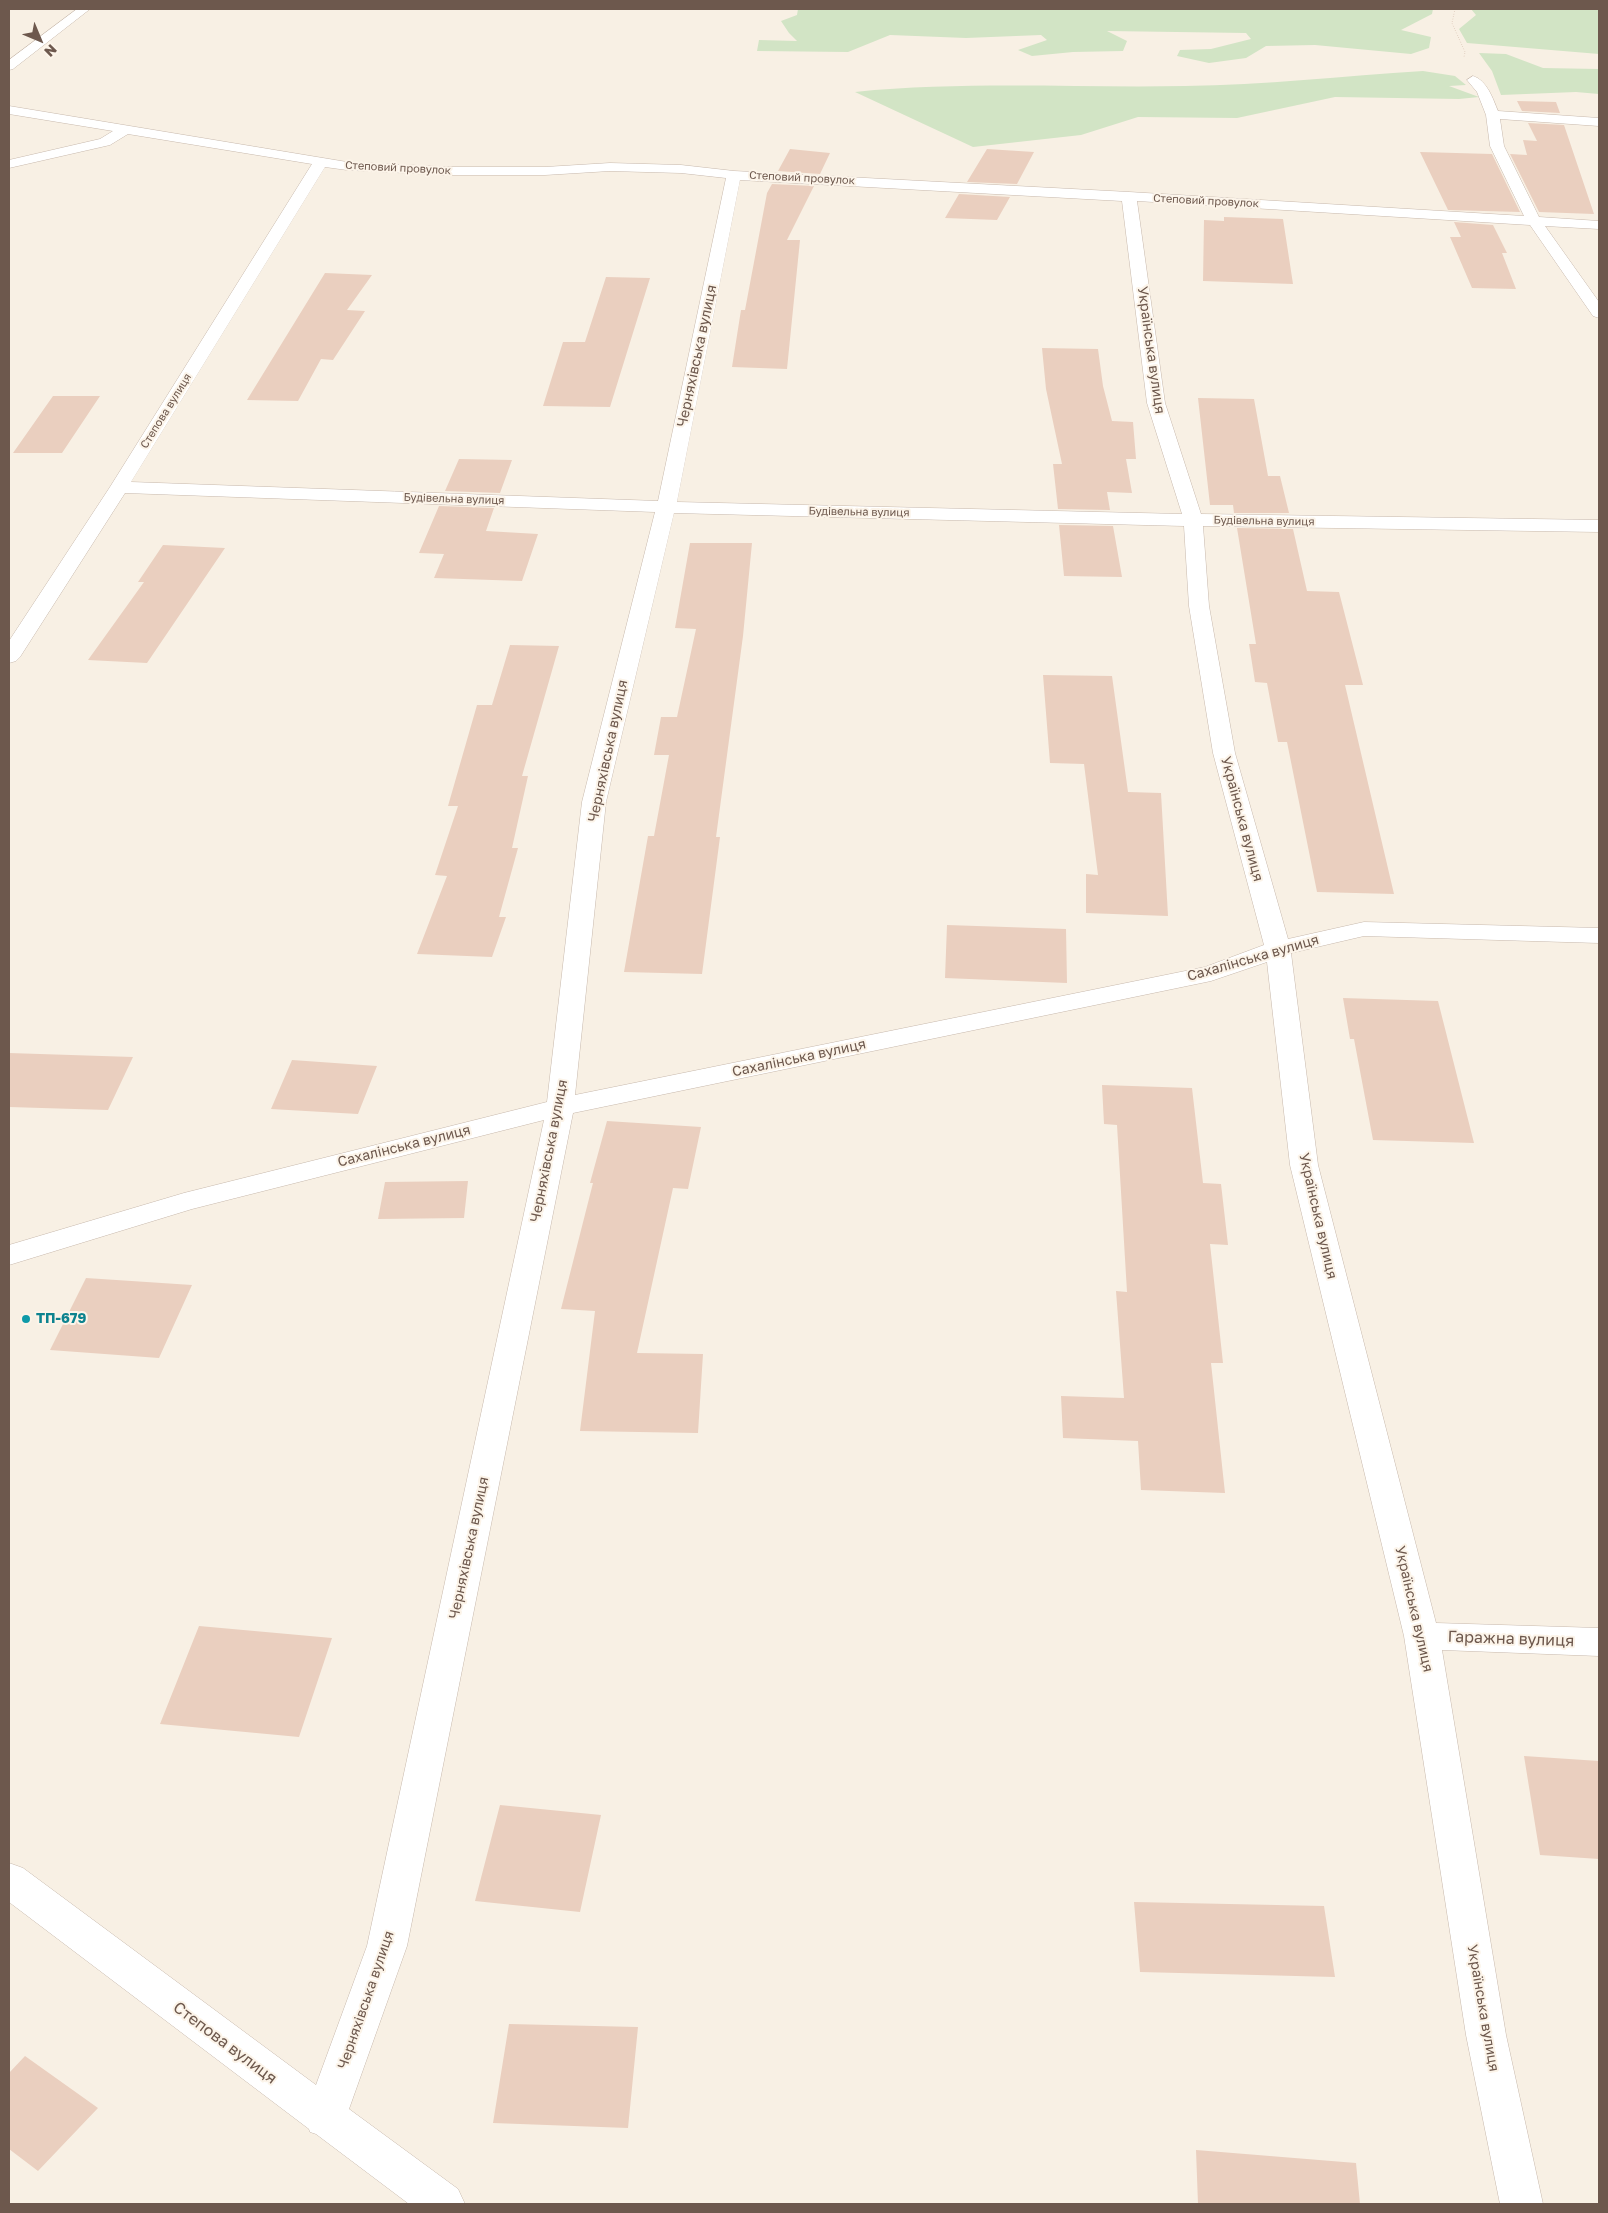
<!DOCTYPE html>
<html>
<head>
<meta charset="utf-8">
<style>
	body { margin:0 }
	#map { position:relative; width:1608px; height:2213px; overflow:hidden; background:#f8f0e4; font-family:"Golos Text",sans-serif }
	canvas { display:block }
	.frame { position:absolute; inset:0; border:10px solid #6d584d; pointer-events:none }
	.north { position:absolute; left:15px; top:15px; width:50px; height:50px; -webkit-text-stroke:4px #fcf4e9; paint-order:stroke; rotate:135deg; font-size:14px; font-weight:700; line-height:20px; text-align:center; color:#6d584d }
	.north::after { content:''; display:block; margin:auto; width:18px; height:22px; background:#6d584d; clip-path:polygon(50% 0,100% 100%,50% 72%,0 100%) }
</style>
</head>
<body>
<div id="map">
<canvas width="1608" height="2213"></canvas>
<div class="frame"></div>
<div class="north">N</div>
</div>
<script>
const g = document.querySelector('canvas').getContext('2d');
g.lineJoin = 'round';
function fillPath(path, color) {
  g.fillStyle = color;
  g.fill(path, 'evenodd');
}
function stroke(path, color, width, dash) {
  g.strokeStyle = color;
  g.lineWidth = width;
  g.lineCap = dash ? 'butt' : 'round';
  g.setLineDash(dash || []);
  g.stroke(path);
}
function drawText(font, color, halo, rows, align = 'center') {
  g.font = font + ' "Golos Text",sans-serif';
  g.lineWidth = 4;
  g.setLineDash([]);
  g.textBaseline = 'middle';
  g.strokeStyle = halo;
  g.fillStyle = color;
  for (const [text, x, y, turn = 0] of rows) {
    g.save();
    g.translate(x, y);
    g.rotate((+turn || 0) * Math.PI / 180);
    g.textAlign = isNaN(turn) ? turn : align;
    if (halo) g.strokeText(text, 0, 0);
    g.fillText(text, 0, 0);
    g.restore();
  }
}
const green = new Path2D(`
	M798 9H1433L1432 14 1401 30 1431 37 1429 48 1411 54 1315 45 1266 46 1246 58 1209 63 1177 56 1180 50 1211 49 1251 39 1246 33 1107 31 1127 41 1123 51 1073 52 1032 56 1018 50 1047 40 1041 35 966 38 890 35 848 52 757 51 759 40 797 41 789 33 781 21 797 15Z
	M1471 9H1599V54L1467 43 1459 29 1476 15Z
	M1479 53 1506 54 1543 68 1599 69V94L1576 92 1501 95 1492 71Z
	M1423 71 1455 76 1466 85 1449 86 1479 97 1459 99 1335 97 1237 118 1138 117 1081 135 973 147 855 92C964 81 1075 88 1185 86 1264 85 1343 76 1423 71Z`);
const building = new Path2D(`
	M1517 101 1556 102 1560 113 1522 111Z
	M1528 123 1564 125 1594 214 1539 212 1510 154 1527 155 1523 140 1537 141Z
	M790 149 830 153 820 174 778 171Z
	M987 149 1034 152 1017 184 967 182Z
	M1420 152 1492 154 1520 212 1448 210Z
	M772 184 814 186 787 240H800L787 369 732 367 741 310H745L767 193Z
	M959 194 1010 197 997 220 945 218Z
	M1224 217 1283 219 1293 284 1203 281 1204 220 1224 221Z
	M1454 222 1493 225 1507 253H1502L1516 289 1472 288 1450 237H1461Z
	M325 273 372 275 347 310 365 311 333 360 321 359 298 401 247 400Z
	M606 277 650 278 610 407 543 406 563 342H585Z
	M1042 348 1098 349 1103 386 1112 421 1133 422 1136 459H1126L1132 493 1107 492 1110 510 1058 509 1053 464H1062L1046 389Z
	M53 396H100L62 453H13Z
	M1198 398 1254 399 1268 476H1280L1289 513H1234L1233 505H1210Z
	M459 459 512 460 500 493 445 491Z
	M439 506 494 508 486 531 538 534 522 581 434 578 444 554 419 553Z
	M1059 525 1113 526 1122 577 1064 576Z
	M1237 528 1293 529 1307 591 1339 592 1363 685H1345L1394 894 1317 892 1287 742H1278L1267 683 1255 682 1249 644H1256Z
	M690 543H752L743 636 716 837H720L702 974 624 972 648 836H654L669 755H654L661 717H677L696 629 675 628Z
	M163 545 225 548 147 663 88 660 144 582H138Z
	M510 645 559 646 522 776H528L512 848H518L499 917H506L492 957 417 954 447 876 435 875 458 806H448L477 705H492Z
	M1043 675 1112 676 1128 792 1161 793 1168 916 1086 913V874L1098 875 1084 764 1050 763Z
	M947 925 1066 929 1067 983 945 978Z
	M1343 998 1438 1001 1474 1143 1373 1140 1354 1039H1350Z
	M9 1053 133 1057 108 1110 9 1107Z
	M292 1060 377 1066 358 1114 271 1109Z
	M1102 1085 1192 1088 1203 1183 1221 1184 1228 1245 1210 1244 1223 1363H1211L1225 1493 1141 1490 1138 1441 1063 1438 1061 1396 1124 1398 1116 1291 1127 1292 1117 1125 1104 1124Z
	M607 1121 701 1127 688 1189 673 1188 637 1353 703 1354 698 1433 580 1431 595 1311 561 1309 593 1183H590Z
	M468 1181 464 1218 378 1219 385 1182Z
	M86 1278 192 1285 159 1358 50 1350Z
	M199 1626 332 1638 299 1737 160 1724Z
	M1524 1756 1599 1761V1859L1540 1855Z
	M500 1805 601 1815 580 1912 475 1901Z
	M1134 1902 1324 1906 1335 1977 1140 1972Z
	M509 2024 638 2027 628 2128 493 2123Z
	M25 2056 98 2108 38 2171 9 2149V2073Z
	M1196 2150 1356 2163 1360 2204H1198Z`);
const path = new Path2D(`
	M1455 9 1452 23 1465 52 1464 57`);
const minor = new Path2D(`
	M77 9H90L13 69 9 70V60Z
	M1473 76C1487 80 1493 99 1498 111L1599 118V126L1500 119 1504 146 1539 217 1599 221V229L1545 226 1599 302V318L1593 316 1530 225 1137 201 1165 403 1201 514 1599 520V532L1203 526 1209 606 1235 753 1288 939 1364 922 1599 928V943L1364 936 1291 953 1318 1165 1436 1623 1599 1628V1656L1442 1650 1506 2035 1543 2204H1500L1466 2035 1404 1636 1290 1165 1267 962 1211 981 573 1113 407 1946 349 2109 458 2189 465 2204H409L316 2134 310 2132 309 2129 9 1902V1863L23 1868 316 2085 367 1946 544 1120 192 1209 9 1265V1245L184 1193 547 1102 582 802 655 512 125 493 20 657 16 661 9 663V641L110 487 312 164 128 134 110 145 9 168V160L100 139 113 131 9 114V106L347 162 447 167H545L610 163 681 165 734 171 1129 192 1524 216 1490 146 1486 115 1477 92 1467 80ZM325 167 347 170 447 175H545L610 171 681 173 726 178 658 501 131 482ZM740 180 1122 201 1147 403 1182 514 677 502ZM674 513 1184 526 1189 606 1213 753 1264 945 1205 967 575 1095 606 802Z`);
const markers = [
	[26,1319,5,"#0f9aa8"]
];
const farStreetnames = [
	["Степовий провулок",398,168,3],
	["Степовий провулок",802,178,3],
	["Степовий провулок",1206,201,3],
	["Степова вулиця",166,411,-58],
	["Будівельна вулиця",454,499,2],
	["Будівельна вулиця",859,512,1],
	["Будівельна вулиця",1264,521,1]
];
const streetNames = [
	["Українська вулиця",1151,350,82],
	["Черняхівська вулиця",697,356,-78],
	["Черняхівська вулиця",608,751,-78],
	["Українська вулиця",1242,819,75],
	["Сахалінська вулиця",1253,958,-16],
	["Сахалінська вулиця",799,1058,-12],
	["Сахалінська вулиця",404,1146,-14],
	["Черняхівська вулиця",549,1151,-79],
	["Українська вулиця",1318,1216,77],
	["Черняхівська вулиця",469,1548,-78],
	["Українська вулиця",1414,1609,77],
	["Черняхівська вулиця",366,2000,-71],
	["Українська вулиця",1483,2008,80]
];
const cultureNames = [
	["ТП-679",36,1319]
];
const nearStreetnames = [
	["Гаражна вулиця",1511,1639,2],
	["Степова вулиця",225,2043,37]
];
fillPath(green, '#d2e4c5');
fillPath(building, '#eacfbf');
stroke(minor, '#c7b8ac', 1);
stroke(path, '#ceb3a3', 1, [0.5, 2]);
fillPath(minor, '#fff');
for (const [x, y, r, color] of markers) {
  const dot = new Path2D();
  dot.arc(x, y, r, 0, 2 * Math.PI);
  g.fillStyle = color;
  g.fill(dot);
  stroke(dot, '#fcf4e9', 2);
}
drawText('11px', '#6d584d', '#fcf4e9', farStreetnames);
drawText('14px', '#6d584d', '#fcf4e9', streetNames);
drawText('bold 14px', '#0d838f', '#fcf4e9', cultureNames, 'left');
drawText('16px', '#6d584d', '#fcf4e9', nearStreetnames);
</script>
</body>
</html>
